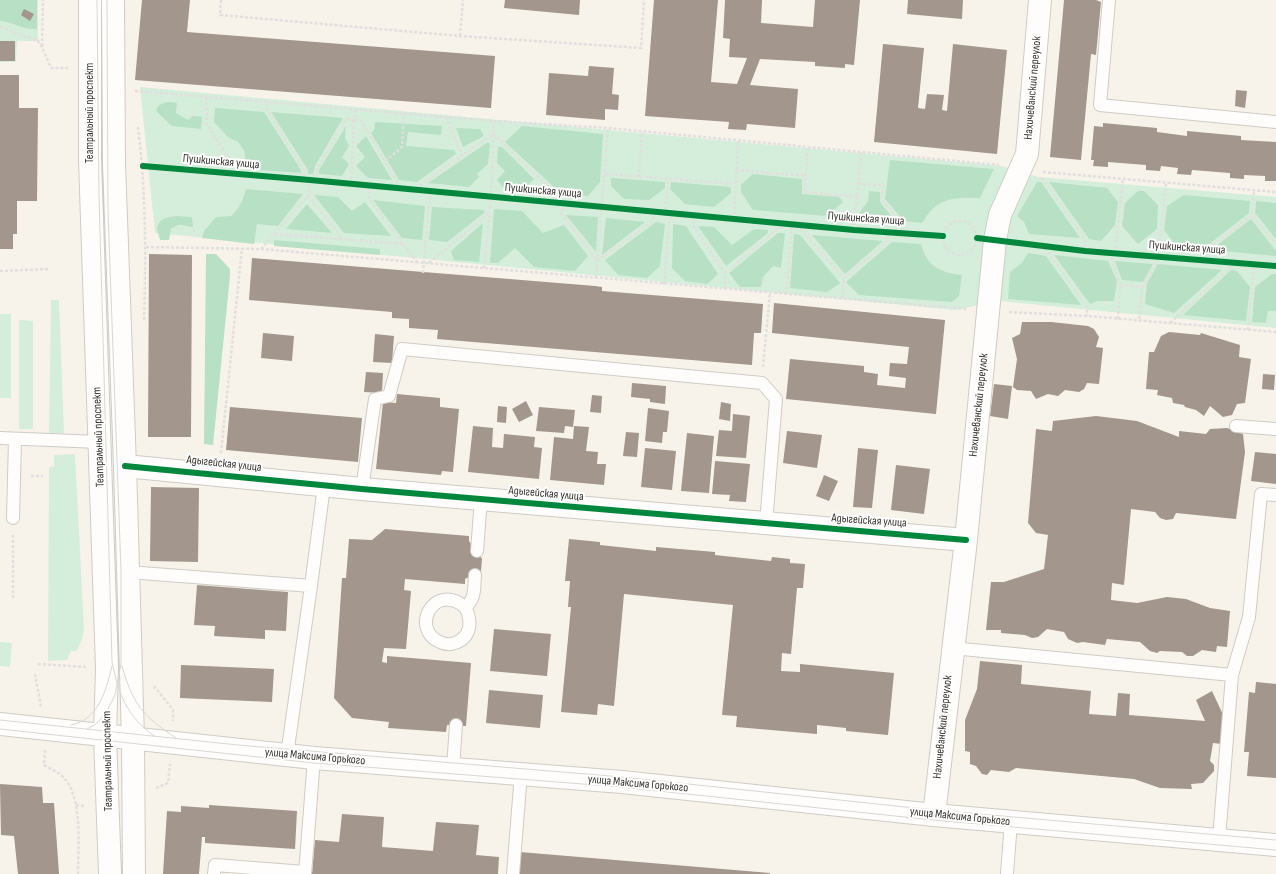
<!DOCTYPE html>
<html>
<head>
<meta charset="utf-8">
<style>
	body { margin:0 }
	canvas { display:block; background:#f7f3ea }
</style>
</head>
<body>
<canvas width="1276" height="874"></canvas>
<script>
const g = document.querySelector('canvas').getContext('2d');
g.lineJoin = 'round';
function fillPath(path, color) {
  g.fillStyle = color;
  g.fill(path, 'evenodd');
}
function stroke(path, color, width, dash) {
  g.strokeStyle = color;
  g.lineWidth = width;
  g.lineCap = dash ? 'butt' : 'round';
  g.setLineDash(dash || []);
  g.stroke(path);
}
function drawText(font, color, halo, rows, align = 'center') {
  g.font = font + ' "Sofia Sans Condensed",sans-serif';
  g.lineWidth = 4;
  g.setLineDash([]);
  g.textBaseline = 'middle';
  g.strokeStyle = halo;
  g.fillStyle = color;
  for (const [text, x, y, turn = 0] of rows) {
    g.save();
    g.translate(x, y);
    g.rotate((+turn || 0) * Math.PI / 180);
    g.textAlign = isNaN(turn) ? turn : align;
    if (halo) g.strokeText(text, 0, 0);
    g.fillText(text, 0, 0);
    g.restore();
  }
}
const green = new Path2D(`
	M0 0H38V41H17L16 62H0Z
	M140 87 1001 166 1038 177 1276 197V328L999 301 955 310 155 233Z
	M51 300H59L64 433H49Z
	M0 314H11V398H0Z
	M19 320 33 321V429H19Z
	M75 454 84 629 82 639 77 651H71L67 660 48 661 49 467 54 466V455Z
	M0 642 12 643 10 667 0 666Z`);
const forest = new Path2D(`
	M0 0H37V29C22 30 14 22 0 21Z
	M170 102 177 103 176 113 188 120 193 116 202 117 201 129 172 126 156 111C159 103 163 103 170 102Z
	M215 108 264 112 301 170V173L247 169 244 150 238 142 228 137 214 122Z
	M271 112 343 118 315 166 313 174H308V170Z
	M375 122 442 126 441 135 408 132 406 146 454 150 456 154 417 182 399 180 371 133 374 130Z
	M346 126 345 138 349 146 342 157 349 164 342 176 319 174V170Z
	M522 126 603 134 600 182 588 196 555 194V188L505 142Z
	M456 128 480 129 484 136 463 147Z
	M366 136 392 180 368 178 356 166 365 157 356 146Z
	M488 142 490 144 488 164 477 174 479 177 469 187 428 183Z
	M498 147H502L534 179 522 191 504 189 497 180 505 171 497 163Z
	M890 160 994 169 980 198C952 197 937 198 922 223L904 221 885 199Z
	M753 174 802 179V194L839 197 843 202 827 216 753 210 741 192V185Z
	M611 178 665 182V188L649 200 624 199 611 186Z
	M671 182 731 187V193L714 207 685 204 670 189Z
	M1037 182H1041L1080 238 1029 234 1024 222 1017 216Z
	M1049 182 1107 188 1118 202 1115 225 1101 241 1089 239Z
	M246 189 303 194 278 226 257 224 254 244 202 238 204 231 216 217 231 216C240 208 243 200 246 189Z
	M869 191 880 192V202L895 221 862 219 859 213 868 201Z
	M1138 191H1144L1158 205 1157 229 1138 244 1122 226 1125 203Z
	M314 195 338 197 352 211 365 202 391 236 344 233Z
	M1184 195 1250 201 1249 213 1203 249 1177 247 1164 230 1167 206Z
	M373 200 425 206 422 240 402 238Z
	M1256 201 1276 203V239L1255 213Z
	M307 204 332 233 286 229Z
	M432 207 484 210V213L447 242 429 240Z
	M494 209 522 211 543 233 564 225 588 256 575 271 534 267 515 248 498 263H490Z
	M566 215 598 217 596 252Z
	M177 216 192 217 193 227C183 227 182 221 171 229L169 240H160L157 229C159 218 167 217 177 216Z
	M606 218 645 222 602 255Z
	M1251 219 1276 251V256L1211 250Z
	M656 222 665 224 660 266 647 278 618 275 605 260Z
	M483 223 479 262 454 260 451 251Z
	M673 224 686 226 718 274 707 284 685 281 672 268Z
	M698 226 714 227 732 245 754 229 768 230V233L726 266Z
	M778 233H785L781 268 773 266 763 277 761 287H740L729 273Z
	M794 234 800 235 840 283 827 292 790 288Z
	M812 235 883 241 845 274Z
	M274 240 380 249V255L274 246Z
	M892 242 921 244C926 266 941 273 962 275L959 296 952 302 859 295 846 282Z
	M1028 253 1046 256 1081 305 1008 299 1010 272 1022 263Z
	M206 254H216L230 269V276L213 445 204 444Z
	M1054 255 1108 261 1117 281 1114 301H1098L1090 304Z
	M1115 261 1153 264 1143 282 1122 280Z
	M1158 264 1222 270 1174 313 1145 304 1147 283Z
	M1231 270 1237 271 1250 287 1246 321 1183 315Z
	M1272 274H1276V311H1268L1266 323 1252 322 1255 287Z`);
const building = new Path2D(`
	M142 0H190L187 32 495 56 491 108 135 80Z
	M505 0H580L579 15 504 8Z
	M654 0H718L711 82 737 84 747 58 729 57 730 39 723 38 725 0H762L761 23 813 27 815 0H860L854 65 845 64V68L815 66V62L760 59 750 85 798 89 795 128 747 124 746 130 728 129 729 122 645 116Z
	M908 0H963L962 19 907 14Z
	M1064 0H1096L1101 2 1096 55 1091 54 1081 160 1050 157Z
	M24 9 34 14 30 21 21 15Z
	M0 41H15V61H0Z
	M883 44 924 48 918 108 925 109 927 94 944 95 942 110 947 111 953 44 1007 50 997 154 874 142Z
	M589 66 614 68 612 94 619 95 618 110 605 109V120L546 115 549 73 588 76Z
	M0 75H19V108H38L37 201H17V234H13V249H0Z
	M1236 90 1247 91 1245 108 1235 106Z
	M1103 123 1157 128V132L1187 136V131L1241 136V140L1276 142V181H1265V176L1244 175V179L1230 178V173L1192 170 1191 175 1177 174 1178 168 1161 166 1160 171 1146 170V165L1108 162V167L1093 166 1094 160H1091L1094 126 1103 127Z
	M149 254 192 255 191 437H148Z
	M252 258 595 286 602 287V291L763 304 761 333H754L752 365 437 339 438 330 409 328V319L392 318V312L249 300Z
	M774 303 945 320 936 414 786 399 790 359 864 366V372L878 374 877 385 905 388 906 378 889 376 890 363 907 364 909 347 772 333Z
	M1022 322H1051L1088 326 1094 329 1099 337 1096 347 1103 348 1099 384 1087 383 1084 389 1079 392 1065 390 1058 396 1048 394 1036 399 1031 391 1017 390 1013 387 1017 359 1012 338 1020 334Z
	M1169 332 1200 335 1201 333 1240 345 1239 357 1251 359 1245 403 1237 404 1232 415 1223 417 1210 406 1204 416 1196 410 1185 407 1184 405 1173 403 1172 398 1157 395 1158 390 1146 389 1149 352H1154L1161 336Z
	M263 333 294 336 292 361 261 358Z
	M375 334 394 336 392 363 373 362Z
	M366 372 383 373 382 393 364 392Z
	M1263 374 1275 375 1274 390 1262 389Z
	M632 383 666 386 665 404 650 402V399L631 397Z
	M994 384 1012 386 1008 419 990 416Z
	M397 394 440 398V407L459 409 453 472 442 471 441 475 376 469 383 402 396 403Z
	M592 395 602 396 601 413 590 412Z
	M526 401 533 415 519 422 512 409Z
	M721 402 731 404 730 421 719 419Z
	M498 406 507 407 506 423 497 422Z
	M230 407 362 418 358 462 226 450Z
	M539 407 575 410 573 427 565 426 564 433 536 431Z
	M648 408 669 411 667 432H663L662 443 645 441Z
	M733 414 750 416 746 458 716 456 719 430 732 431Z
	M1096 416 1137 421 1179 437V431L1206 434 1210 429 1227 428 1243 434 1245 452 1236 519 1176 513 1173 519 1166 520 1160 518 1155 512 1131 509 1124 585 1112 583 1111 600 1137 603 1167 597 1186 599 1210 608 1230 611 1227 647 1217 646 1216 652 1202 650 1193 656H1187L1182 652 1160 651 1157 653 1150 651 1140 642 1107 639 1105 645 1083 642 1077 643 1068 639 1064 632 1047 629 1038 637 1032 638 1025 635 1001 633V630H986L991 582H1004L1044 569 1048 535 1036 533 1028 523 1036 429 1052 431 1053 421Z
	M473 426 493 428 492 447 503 448 504 434 535 437 534 447 542 448 539 479 468 472Z
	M574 426 589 427 586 451 598 452 597 464H606L604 485 550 480 554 437 573 439Z
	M787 431 822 435 817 468 783 463Z
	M626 432 639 433 637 457 623 456Z
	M687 433 714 436 709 493 681 491Z
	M645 448 676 451 672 490 641 487Z
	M858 448 878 450 872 508 853 507Z
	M1255 452 1276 454V484L1251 481Z
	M715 461 750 464 746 502 729 501 730 495 712 494Z
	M896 465 930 469 924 514 891 510Z
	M824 475 838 481 829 501 816 496Z
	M151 487 199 488 198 562 150 561Z
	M385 529 469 536V541L482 559 481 571 465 579V584L405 579 404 590 411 591 406 649 384 648 382 662 387 663V656L471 663 466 726 447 725 446 732 388 728 389 722 352 718 334 698 342 578H346L349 539 372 540Z
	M569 539 600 542V545L656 551V547L715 552V555L771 561 772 557 790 559V563L805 564 803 588H797L791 654 782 653 781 671 800 672V664L894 673 888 735 846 731V728L817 725V734L736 727 737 716 722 715 733 605 624 594 614 706 598 704 597 715 561 712 571 607H568L570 581H565Z
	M197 585 288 592 286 631 265 630V639L214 636 215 626 194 625Z
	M494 629 551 634 547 676 490 671Z
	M980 661 1022 665 1021 684 1091 691 1089 714 1116 716 1118 693 1130 694 1129 715 1205 721 1196 700 1212 691 1225 719 1222 744 1213 743 1210 761 1214 765V771L1203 783 1191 784 1192 789 1160 788 1134 779 1016 768 1009 772 991 770 987 775 982 774 976 766 970 764V752L965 751V720L977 689Z
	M181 665 274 669 272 702 180 698Z
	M1256 682 1276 684V778L1247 776 1249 752H1244L1249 692 1255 693Z
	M489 690 543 695 540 728 486 723Z
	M0 784 42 787 43 803H54L59 874H18L14 836 1 835Z
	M209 805 297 811 295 849 205 843V837H202L199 874H163L167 811 181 812V806L209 808Z
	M342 814 384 817 382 847 433 851 436 822 479 825 476 855 499 857 498 874H312L315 840 339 842Z
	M520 852 770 873V874H518Z`);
const path = new Path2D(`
	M221 0 220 15 460 36 641 48 644 0
	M0 27 38 41 42 47 51 68H68
	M460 36 463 0
	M42 46 43 0
	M135 91 494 121 608 128 999 165
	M206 97 207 124 238 174
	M267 103V110L304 170V180
	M446 117 462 155
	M138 127C146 192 146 256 144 321
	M808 148 804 192 857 197
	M385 161 402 147 404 113
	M143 166 310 180 854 230 943 236
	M736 170 806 176
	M1043 172 1276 192
	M605 174 735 184
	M639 177 642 132
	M1042 178 1085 239V251
	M316 181 317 169 346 119 354 120 355 110
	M351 184 354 120H361L397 182 396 188
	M858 184 883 185 882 200 901 223 902 233
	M367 186 370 200 417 262
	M419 191 421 184 493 134 552 190V202
	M308 196 339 234 340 239
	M562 203V214L597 261 653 221 654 213
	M665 214 668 179
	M1252 215 1254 190
	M693 216V226L725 273V289
	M734 219 738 141
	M943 238a17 17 0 1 1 34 0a17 17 0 1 1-34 0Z
	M797 225 844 278
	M854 230 861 152
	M275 234 403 244
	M1016 243 1085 251 1276 266
	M146 247 261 249 966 309
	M1045 248 1087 307V316
	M261 249 308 196 310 180
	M1112 253V261L1120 285
	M1115 253 1123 179
	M1202 260 1204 252 1252 215 1276 244
	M429 263 488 214
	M484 268 491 198 494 121
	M0 271 48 269
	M423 273 430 192
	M725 273 784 224
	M596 277 608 128
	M664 284 670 214
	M1142 287 1156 264 1158 257 1166 183
	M786 294 792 225
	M842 298 844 278 888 241 889 232
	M1009 312 1087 316 1276 332
	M1118 319 1120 285 1142 287 1139 321
	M1170 323 1235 263
	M1248 330 1254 265
	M763 367 770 293
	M221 453 242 248
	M31 476H43
	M13 535V599
	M38 664 86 667
	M35 674 41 707
	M154 686 173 710V721
	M45 750 44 765C51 769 58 772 63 777 83 796 78 847 78 874
	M156 788 168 783 170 764
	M76 805 86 806`);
const lane = new Path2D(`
	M1109 0 1100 105 1276 122
	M1236 426 1276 429
	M0 438 100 442
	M362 489 375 399 389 396 402 349 762 383 776 399 766 524
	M13 518 15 439
	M477 551 481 499
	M128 572 311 586 324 486
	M465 607C472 620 472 637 455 643 450 645 444 644 440 642 410 630 433 581 465 607 476 600 474 586 475 575
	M952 648 1232 675
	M287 755 311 586
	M453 768 456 725
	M1219 839 1232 675 1249 617 1261 494 1276 495
	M214 874 215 865 305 872
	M305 874 314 758
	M513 874 521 773
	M1007 874 1011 822`);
const street = new Path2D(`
	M125 466 362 489 966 540
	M934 815 966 540 995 240 1000 215 1027 154 1040 0`);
const secondary = new Path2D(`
	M90 0V160L107 668 105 736 110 874
	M113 0 114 163 125 466 133 739 134 874
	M0 724 314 758 622 782 934 815 1276 845`);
const tram = new Path2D(`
	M97 0 99 195 112 662C119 695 126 715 154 736
	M122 666C133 705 143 716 176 738
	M0 720 238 745 622 777 934 810 1276 840
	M71 725C99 720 106 690 112 666
	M0 729 314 763 621 787 933 820 1276 850
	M87 729 96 724 106 713 115 695 121 664V571L108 212 107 0`);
const cycleway = new Path2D(`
	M143 166 310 180 854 230 943 236
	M977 238 1085 251 1276 266
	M125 466 362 489 966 540`);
const streetNames = [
	["Нахичеванский переулок",1033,88,-85],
	["Театральный проспект",90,113,-90],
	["Пушкинская улица",221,162,5],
	["Пушкинская улица",543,191,5],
	["Пушкинская улица",866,219,4],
	["Пушкинская улица",1187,248,4],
	["Нахичеванский переулок",979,405,-84],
	["Театральный проспект",99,437,-92],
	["Адыгейская улица",224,464,6],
	["Адыгейская улица",546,494,5],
	["Адыгейская улица",869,521,4],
	["Нахичеванский переулок",943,727,-84],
	["улица Максима Горького",315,757,5],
	["Театральный проспект",108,761,-91],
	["улица Максима Горького",638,784,5],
	["улица Максима Горького",960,817,6]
];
fillPath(green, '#d5eedb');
fillPath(forest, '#b8e0c5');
fillPath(building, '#a3968c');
stroke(lane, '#cfccc5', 14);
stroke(street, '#cfccc5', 24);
stroke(secondary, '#cfccc5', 24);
stroke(path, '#e1dfdd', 2.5, [3, 2]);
stroke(lane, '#fefdfc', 12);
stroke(street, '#fefdfc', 22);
stroke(secondary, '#fefdfc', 22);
stroke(tram, '#d8d7d4', 1);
stroke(cycleway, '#00873e', 6);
drawText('12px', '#35322b', '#fff', streetNames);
</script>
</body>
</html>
